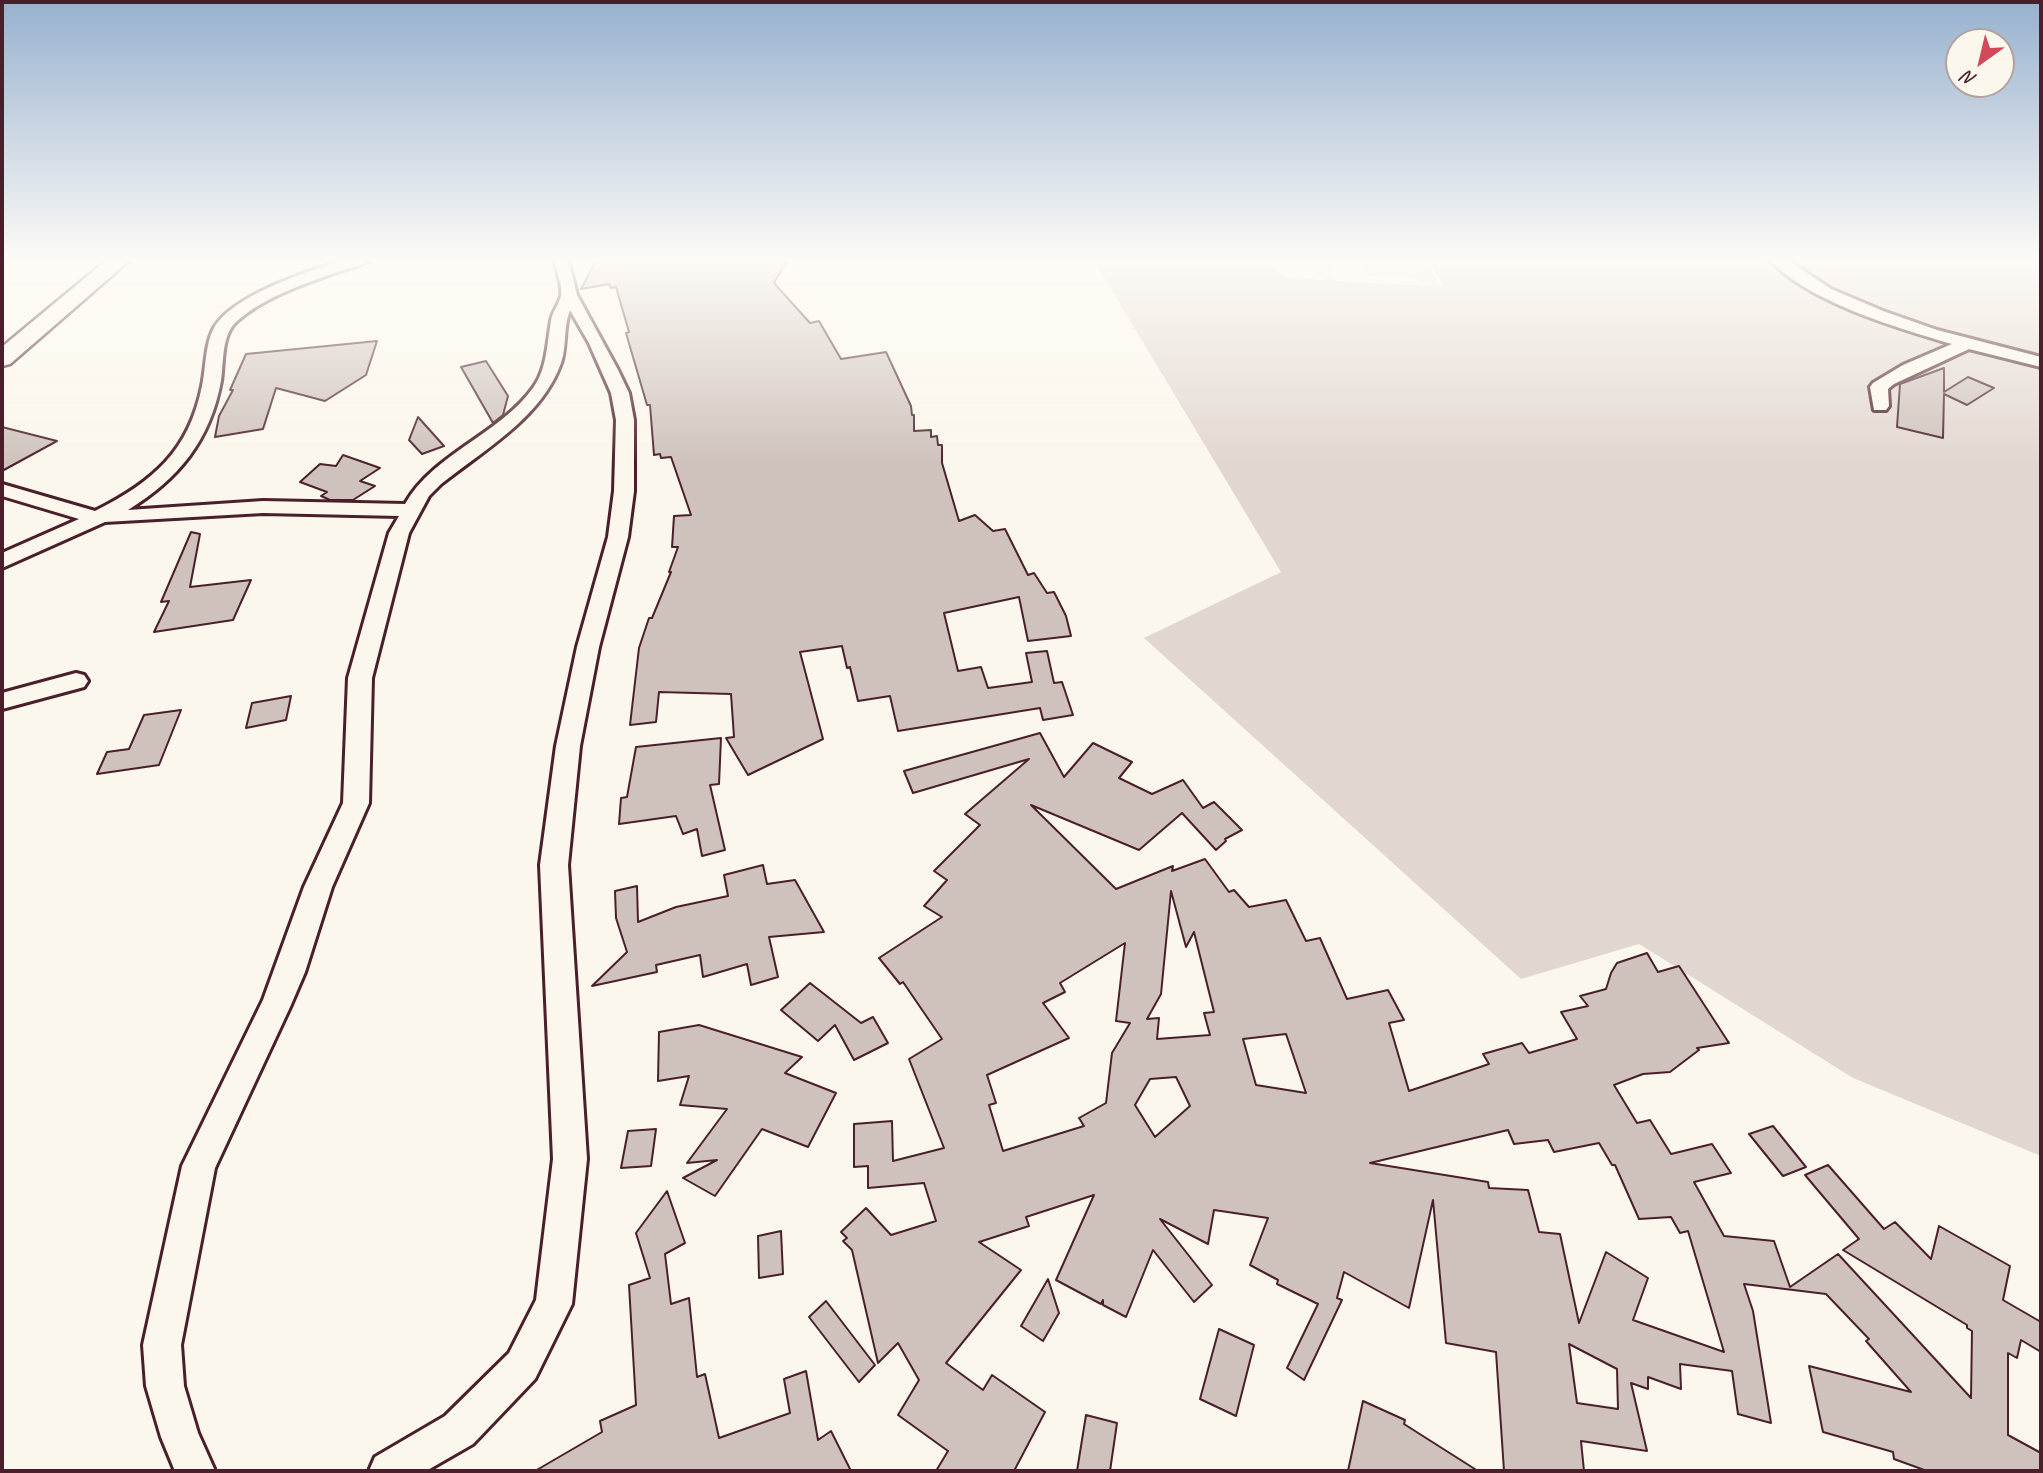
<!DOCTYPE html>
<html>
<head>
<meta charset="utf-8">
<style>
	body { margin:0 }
	#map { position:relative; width:2043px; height:1473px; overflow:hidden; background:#fbf7ec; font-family:Caveat,sans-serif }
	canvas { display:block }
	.frame { position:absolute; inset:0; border:4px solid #4a1f2b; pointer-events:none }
	.north { position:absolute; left:1945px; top:28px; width:70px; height:70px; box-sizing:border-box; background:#fbf7ec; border:2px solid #b4a19f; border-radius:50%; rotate:214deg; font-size:19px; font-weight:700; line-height:28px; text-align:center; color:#4a1f2b }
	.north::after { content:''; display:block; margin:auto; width:24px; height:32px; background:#d1495b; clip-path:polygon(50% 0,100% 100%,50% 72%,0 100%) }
</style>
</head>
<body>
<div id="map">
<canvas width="2043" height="1473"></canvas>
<div class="frame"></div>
<div class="north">N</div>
</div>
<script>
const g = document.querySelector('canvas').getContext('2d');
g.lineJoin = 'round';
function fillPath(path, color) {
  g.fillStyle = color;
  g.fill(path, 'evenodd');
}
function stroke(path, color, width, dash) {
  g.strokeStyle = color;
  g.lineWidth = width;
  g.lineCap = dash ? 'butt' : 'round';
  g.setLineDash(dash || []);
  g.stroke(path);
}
const built = new Path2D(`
	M1292 259H1327L1334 269 1331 272 1334 279 1341 286 1332 287 1314 272 1294 271Z
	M1371 259H1426L1442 290 1433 289 1413 277 1368 276 1360 261 1372 262Z`);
const green = new Path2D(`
	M1093 259H1259L1288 278 1444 287 1427 259H1766L1817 296 1932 340 2041 369V1156L1853 1078 1639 944 1521 979 1144 638 1281 572Z
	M1792 259H2041V355L1891 316 1860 303 1819 279Z`);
const building = new Path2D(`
	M597 259H788L774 283 810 323 819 321 841 359 886 352 911 406 912 415H914V431L931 430V437L937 436 938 445H942V463L959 521 975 515 993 531 1005 529 1028 575 1034 573 1047 593 1054 592 1066 616 1071 636 1028 641 1019 597 944 613 958 671 981 667 988 688 1032 682 1026 653 1047 651 1054 683 1062 682 1073 715 1043 720 1040 708 898 731 890 696 858 701 850 667 847 668 842 646 800 652 823 739 748 775 726 738 734 737 731 694 659 692 656 722 630 725 639 648 649 618H652L671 572H669L678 547H672L674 516 691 515 671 457 661 458 660 454 654 455 650 405H647L626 333 629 332 616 287 611 288 609 284 581 289Z
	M377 341 366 375 325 401 276 388 263 429 215 437 219 416 233 390H230L246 354Z
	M486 361 508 396 503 415 493 423 461 367Z
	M1944 368V392L1968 377 1994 388 1967 405 1944 394 1943 438 1897 427 1900 384Z
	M418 417 444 446 422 454 409 440Z
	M2 427 57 441 2 471Z
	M343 455 380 468 360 481 375 486 353 500H330L321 496 327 492 300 482 320 464 336 466Z
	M191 532 200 534 190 587 251 580 233 620 154 632 169 601 161 602Z
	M291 696 286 720 246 728 252 703Z
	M181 710 159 765 97 774 107 752 129 749 144 715Z
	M1040 733 1064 777 1093 743 1132 762 1119 778 1152 794 1183 780 1203 808 1214 802 1242 830 1225 839 1226 841 1216 850 1182 813 1139 850 1031 805 1116 889 1173 866 1172 871 1205 859 1229 892 1234 890 1249 907 1286 900 1306 941 1320 938 1347 999 1388 990 1404 1020 1389 1023 1409 1091 1489 1064 1483 1054 1522 1043 1529 1053 1577 1039 1561 1012 1588 1006 1580 996 1606 989 1611 973 1617 963 1647 953 1658 972 1679 966 1729 1043 1697 1048 1699 1050 1670 1072 1643 1074 1614 1085 1637 1123 1650 1120 1671 1154 1712 1144 1731 1173 1694 1182 1724 1236 1774 1241 1790 1287 1838 1254 1971 1398 1972 1331 1967 1328V1325L1843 1250 1859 1239 1805 1175 1828 1165 1884 1229 1895 1222 1931 1259 1939 1226 2010 1266 2003 1300 2041 1322V1352L2021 1340 2017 1358 2008 1353V1435L2041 1453V1471H1927L1894 1459 1893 1452 1823 1432 1809 1366 1911 1392 1866 1341 1869 1339 1826 1294 1744 1284 1753 1311 1771 1423 1738 1414 1732 1371 1680 1364 1681 1389 1648 1377V1389L1631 1383 1647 1451 1581 1441 1584 1471H1504L1496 1352 1446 1343 1433 1200 1409 1308 1344 1272 1337 1298 1342 1300 1304 1380 1287 1368 1318 1304 1277 1284 1278 1280 1250 1265 1268 1218 1214 1210 1208 1244 1160 1219 1212 1285 1194 1302 1153 1250 1126 1317 1103 1305V1300L1101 1304 1056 1280 1094 1195 1026 1217 1029 1226 979 1242 1021 1270 946 1363 983 1390 992 1375 1045 1412 1014 1471H936L948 1451 898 1415 919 1380 898 1343 878 1363 852 1250 843 1241 847 1238 841 1232 866 1208 891 1235 936 1221 924 1183 868 1188V1166L854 1167V1124L892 1121 893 1161 944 1148 909 1059 942 1039 903 982 900 984 879 958 942 917 924 906 947 880 934 871 980 825 965 814 1029 759 913 793 904 771ZM1171 891 1186 947 1194 932 1214 1012 1204 1013 1210 1035 1157 1039 1159 1018 1147 1019 1161 994ZM1125 943 1116 1021 1130 1023 1112 1053 1106 1103 1079 1118 1084 1126 1003 1151 989 1105 996 1103 987 1075 1069 1038 1043 1003 1065 992 1060 983ZM1286 1034 1306 1093 1256 1085 1243 1039ZM1176 1077 1190 1106 1155 1137 1135 1105 1150 1079ZM1508 1130 1514 1144 1548 1140 1554 1152 1599 1143 1612 1165H1615L1639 1219 1671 1217 1680 1233 1688 1231 1724 1352 1633 1320 1648 1278 1606 1252 1579 1323 1560 1234 1539 1232 1528 1190 1489 1188 1488 1182 1370 1163ZM1569 1344 1617 1369 1618 1409 1577 1403Z
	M721 738 719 784 710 785 725 850 702 856 697 829 683 834 676 816 619 824 621 798 627 797 636 747Z
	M763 865 767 884 795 880 824 932 769 937 778 977 751 985 747 964 703 977 700 955 656 965 657 972 592 986 627 952 616 918 615 891 637 886 638 922 676 907 728 896 724 875Z
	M810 983 861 1023 873 1017 888 1043 854 1060 835 1025 818 1041 781 1010Z
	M699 1025 802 1057 785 1073 836 1093 808 1147 762 1129 715 1196 683 1178 717 1160 687 1163 727 1109 680 1105 689 1076 658 1081 659 1032Z
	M1773 1126 1806 1167 1783 1176 1749 1134Z
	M656 1129 651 1166 621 1168 628 1131Z
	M667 1191 685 1243 665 1254 671 1304 689 1298 697 1377 705 1374 719 1438 790 1413 784 1379 806 1371 818 1440 831 1431 851 1471H535L602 1432 600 1421 636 1405 629 1285 650 1278 636 1233Z
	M781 1231 783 1274 759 1278 758 1236Z
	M1048 1279 1059 1313 1043 1341 1021 1326Z
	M826 1301 875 1365 859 1382 809 1317Z
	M1219 1329 1254 1345 1236 1416 1200 1399Z
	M1363 1401 1405 1420 1404 1424 1478 1471H1348Z
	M1086 1415 1117 1423 1110 1471H1077Z`);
const minor = new Path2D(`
	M346 259H371C363 266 347 268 337 272 304 284 264 297 237 321 221 335 224 362 221 381 210 441 178 479 128 510L263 501 405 504C433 454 500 434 533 388 547 369 547 344 551 321 552 312 559 305 561 296 563 286 556 270 554 259H568L577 295 618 370 629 393 634 420V491L628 537 599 647 580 746 568 865 587 1159 572 1304 535 1379 473 1444 426 1471H369L375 1457 445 1416 509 1353 536 1300 553 1159 540 865 556 746 577 647 608 537 614 491 616 420 611 393 589 343 570 310C563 327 567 346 561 363 542 417 484 450 441 484L429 496 409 533 372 678 369 803 332 887 305 972 290 1007 215 1168 181 1345 184 1386 198 1433 215 1471H175L161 1437 146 1386 143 1345 182 1166 263 1000 304 887 343 803 348 678 389 533 399 516 263 513 105 522 2 568V553L79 519 2 496V484L95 511C153 482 189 451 202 386 206 368 205 344 214 328 234 294 310 271 346 259Z
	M1769 259H1786L1831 289 1883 311 1937 330 2041 357V367L1969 349 1894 384 1888 389 1889 406 1886 410H1874L1870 387 1873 383 1903 365 1952 344C1898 328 1808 302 1769 259Z
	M76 673 84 675 88 681 84 687 2 709V693Z`);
const secondary = new Path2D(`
	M108 259H131L10 364 2 366V347Z`);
fillPath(built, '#eee7de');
fillPath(green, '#e2d7d0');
fillPath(building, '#cfc2bc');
stroke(building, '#4a1f2b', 2);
stroke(minor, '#4a1f2b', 6);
stroke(secondary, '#4a1f2b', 5);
fillPath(minor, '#fbf7ec');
fillPath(secondary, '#fbf7ec');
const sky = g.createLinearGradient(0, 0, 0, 465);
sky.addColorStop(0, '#97b1cf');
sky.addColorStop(0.56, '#fdfbf6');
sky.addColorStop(1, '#fdfbf600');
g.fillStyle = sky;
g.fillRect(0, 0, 2043, 465);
</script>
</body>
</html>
